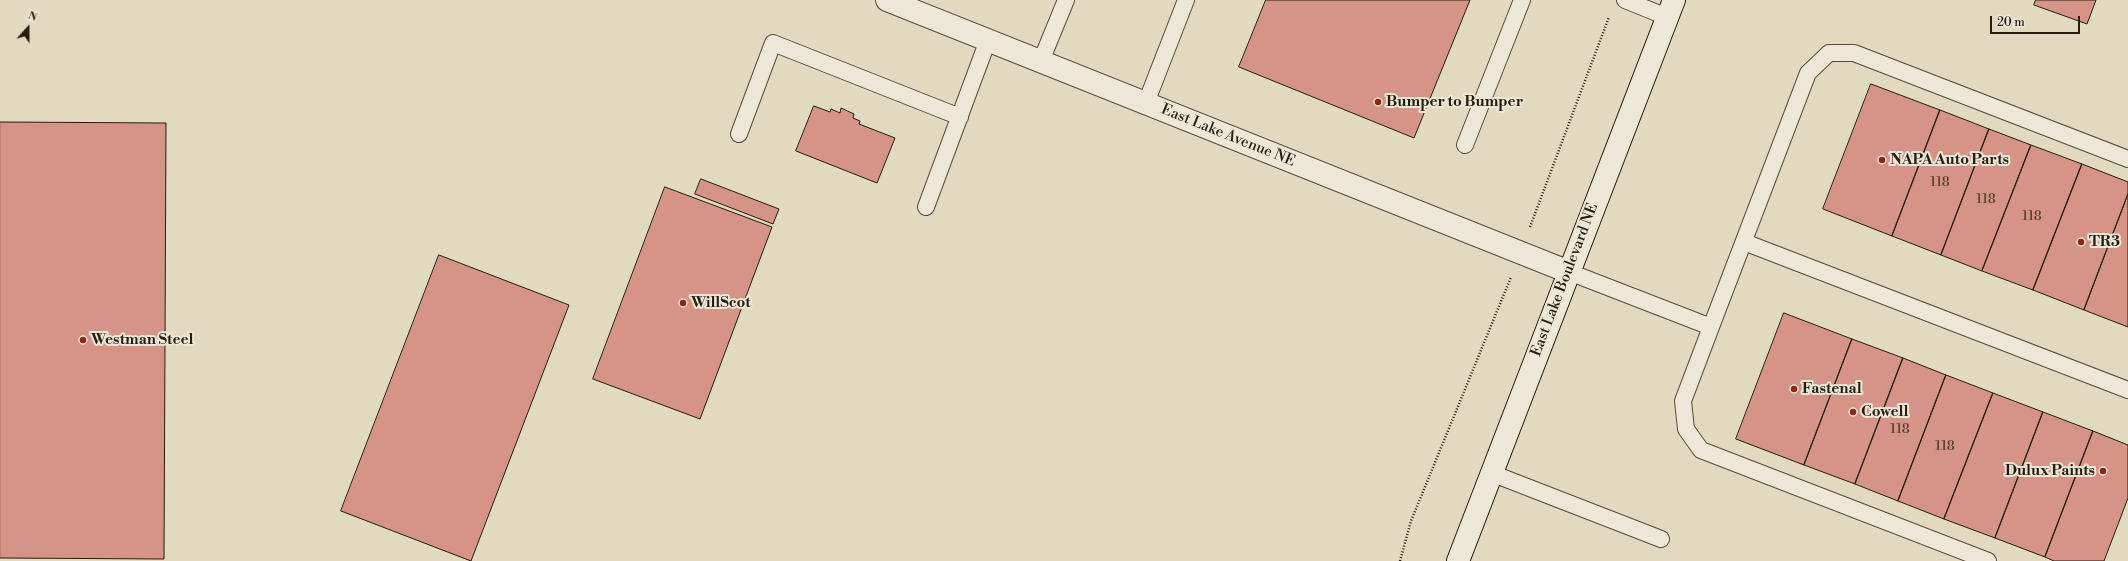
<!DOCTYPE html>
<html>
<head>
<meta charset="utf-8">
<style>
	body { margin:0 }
	#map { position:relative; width:2128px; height:561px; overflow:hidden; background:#e2dac0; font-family:"Libre Bodoni",serif }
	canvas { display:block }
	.north { position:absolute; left:8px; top:8px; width:40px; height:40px; -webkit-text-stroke:3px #ece7d6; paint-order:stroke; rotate:21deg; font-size:11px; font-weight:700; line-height:16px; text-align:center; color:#251c0e }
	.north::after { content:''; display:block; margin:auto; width:14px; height:18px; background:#251c0e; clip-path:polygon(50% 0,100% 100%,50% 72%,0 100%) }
	.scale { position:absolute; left:1990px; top:16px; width:90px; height:18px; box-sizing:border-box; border:2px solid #251c0e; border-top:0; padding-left:5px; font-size:12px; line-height:14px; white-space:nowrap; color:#251c0e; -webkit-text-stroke:3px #ece7d6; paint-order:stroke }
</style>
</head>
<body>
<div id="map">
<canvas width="2128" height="561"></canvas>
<div class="north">N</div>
<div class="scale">20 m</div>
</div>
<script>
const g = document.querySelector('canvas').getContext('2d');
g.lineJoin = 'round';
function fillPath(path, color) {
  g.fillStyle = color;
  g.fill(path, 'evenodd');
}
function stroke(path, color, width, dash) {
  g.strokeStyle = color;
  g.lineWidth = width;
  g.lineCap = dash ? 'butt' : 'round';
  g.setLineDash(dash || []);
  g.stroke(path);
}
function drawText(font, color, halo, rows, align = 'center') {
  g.font = font + ' "Libre Bodoni",serif';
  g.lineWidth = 4;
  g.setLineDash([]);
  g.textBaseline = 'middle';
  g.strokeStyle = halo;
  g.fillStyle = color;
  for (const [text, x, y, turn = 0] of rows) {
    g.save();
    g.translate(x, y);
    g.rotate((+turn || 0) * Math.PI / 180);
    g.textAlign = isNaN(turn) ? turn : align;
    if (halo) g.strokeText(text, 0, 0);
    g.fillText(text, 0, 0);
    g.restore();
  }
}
const building = new Path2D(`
	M1266 0H1470L1414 138 1239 67Z
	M2036 0H2096L2087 24 2034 5Z
	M1871 84 1940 110 1892 236 1823 209Z
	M814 106 830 112 831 109 840 113 841 108 854 114 853 118 860 121 859 124 895 138 877 183 796 151Z
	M1940 110 1989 129 1941 255 1892 236Z
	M0 122 166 123 164 559 0 558Z
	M1989 129 2031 145 1982 271 1941 255Z
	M2031 145 2082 164 2033 290 1982 271Z
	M2082 164 2128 182V194L2084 310 2033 290Z
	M701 179 779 209 773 224 695 194Z
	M665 187 772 227 700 419 593 379Z
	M2128 194V327L2084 310Z
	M439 255 569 305 471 561 341 511Z
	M1784 313 1852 339 1804 465 1736 439Z
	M1852 339 1903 358 1855 484 1804 465Z
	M1903 358 1946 375 1898 501 1855 484Z
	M1946 375 1993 393 1944 519 1898 501Z
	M1993 393 2043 412 1995 538 1944 519Z
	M2043 412 2093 431 2045 557 1995 538Z
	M2093 431 2128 445V498L2104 561H2054L2045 557Z`);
const path = new Path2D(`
	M1530 227 1609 17
	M1400 561 1411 521 1511 277`);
const service = new Path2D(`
	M1625 0 1667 17
	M1041 61 1066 0
	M1146 103 1186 0
	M739 134 773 43 960 117
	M1465 145 1522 0
	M926 207 988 40
	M1744 242 2128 390
	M1569 272 1711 327 1808 73 1829 53H1854L2128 159
	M1711 327 1683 401 1686 429 1701 450 1988 561
	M1491 473 1661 539`);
const minor = new Path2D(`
	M887 0 1569 272`);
const secondary = new Path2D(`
	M1458 561 1674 0`);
const markers = [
	[1378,102,4,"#8f2418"],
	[1882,160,4,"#8f2418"],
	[2081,242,4,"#8f2418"],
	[683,303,4,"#8f2418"],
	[83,340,4,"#8f2418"],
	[1794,389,4,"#8f2418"],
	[1853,412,4,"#8f2418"],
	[2103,471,4,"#8f2418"]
];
const numberNames = [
	["118",1940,183],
	["118",1986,200],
	["118",2032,217],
	["118",1900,430],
	["118",1945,447]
];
const poiNames = [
	["Bumper to Bumper",1386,102],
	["NAPA Auto Parts",1890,160],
	["TR3",2089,242],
	["WillScot",691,303],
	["Westman Steel",91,340],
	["Fastenal",1802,389],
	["Cowell",1861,412],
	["Dulux Paints",2095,471,"right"]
];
const streetNames = [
	["East Lake Avenue NE",1228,136,22],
	["East Lake Boulevard NE",1565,280,-69]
];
fillPath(building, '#d69488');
stroke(building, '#251c0e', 1);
stroke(service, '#544c3a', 18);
stroke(minor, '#544c3a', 24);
stroke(secondary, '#251c0e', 24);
stroke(path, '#251c0e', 2.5, [1, 2]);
stroke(service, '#ece7d6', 16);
stroke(minor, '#ece7d6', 22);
stroke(secondary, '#ece7d6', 22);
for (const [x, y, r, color] of markers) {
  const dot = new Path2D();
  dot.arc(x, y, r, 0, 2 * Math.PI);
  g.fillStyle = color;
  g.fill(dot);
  stroke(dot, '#ece7d6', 1.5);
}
drawText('13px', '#513a2c', null, numberNames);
drawText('bold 15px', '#251c0e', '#ece7d6', poiNames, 'left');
drawText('15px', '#251c0e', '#ece7d6', streetNames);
</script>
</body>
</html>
